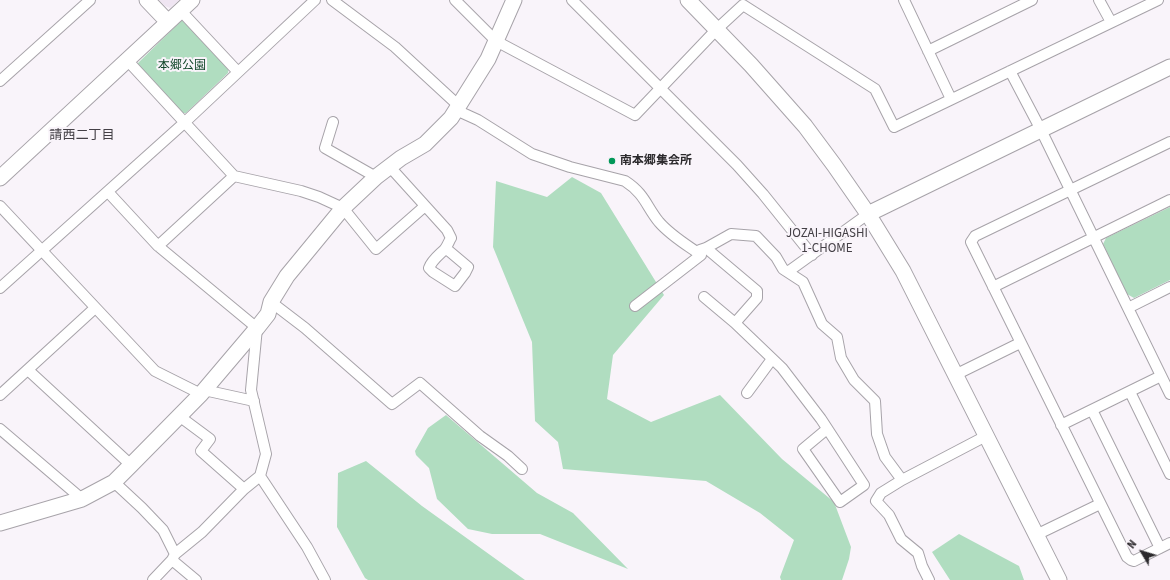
<!DOCTYPE html>
<html>
<head>
<meta charset="utf-8">
<style>
	body { margin:0 }
	#map { position:relative; width:1170px; height:580px; overflow:hidden; background:#f9f4fa; font-family:"Source Sans 3",sans-serif }
	canvas { display:block }
	.north { position:absolute; left:1122px; top:532px; width:40px; height:40px; -webkit-text-stroke:3px #f9f4fa; paint-order:stroke; rotate:308deg; font-size:11px; font-weight:700; line-height:16px; text-align:center; color:#2b292c }
	.north::after { content:''; display:block; margin:auto; width:14px; height:18px; background:#2b292c; clip-path:polygon(50% 0,100% 100%,50% 72%,0 100%) }
</style>
</head>
<body>
<div id="map">
<canvas width="1170" height="580"></canvas>
<div class="north">N</div>
</div>
<script>
const g = document.querySelector('canvas').getContext('2d');
g.lineJoin = 'round';
function fillPath(path, color) {
  g.fillStyle = color;
  g.fill(path, 'evenodd');
}
function stroke(path, color, width, dash) {
  g.strokeStyle = color;
  g.lineWidth = width;
  g.lineCap = dash ? 'butt' : 'round';
  g.setLineDash(dash || []);
  g.stroke(path);
}
function drawText(font, color, halo, rows, align = 'center') {
  g.font = font + ' "Source Sans 3","Noto Sans JP",sans-serif';
  g.lineWidth = 4;
  g.setLineDash([]);
  g.textBaseline = 'middle';
  g.strokeStyle = halo;
  g.fillStyle = color;
  for (const [text, x, y, turn = 0] of rows) {
    g.save();
    g.translate(x, y);
    g.rotate((+turn || 0) * Math.PI / 180);
    g.textAlign = isNaN(turn) ? turn : align;
    if (halo) g.strokeText(text, 0, 0);
    g.fillText(text, 0, 0);
    g.restore();
  }
}
const built = new Path2D(`
	M159 0H179L170 8 165 6Z`);
const green = new Path2D(`
	M181 21H185L229 67 228 73 186 113H180L137 67 138 63Z
	M572 177 601 193 664 295 613 355 607 399 651 422 720 395 782 459 834 502 851 547 849 559 842 580H781L780 577 794 540 760 513 706 481 563 469 558 442 535 421 532 342 493 247 496 181 547 197Z
	M1170 207V280L1134 298 1127 294 1103 244 1106 238Z
	M446 415 537 493 573 513 628 569 540 534H492L468 529 437 499 429 468 416 455 415 451 428 428Z
	M366 461 422 506 525 580H368L365 578 337 527 338 473Z
	M959 534 1019 566 1024 580H950L932 552Z`);
const street = new Path2D(`
	M332 0 395 47 459 106
	M455 0 496 41 635 115 717 29 743 5 875 89 894 127 1158 0
	M572 0 737 165 763 194 812 255
	M904 0 951 99
	M1099 0 1111 22
	M181 11 238 72
	M928 51 1032 0
	M127 60 234 176 301 191 319 197 343 208 376 249 425 206
	M1010 71 1041 130 1170 394
	M0 81 90 0
	M456 110 478 120 532 154 570 167 625 181C645 194 646 206 659 222 671 236 687 245 701 255
	M333 122 325 148 376 177
	M1170 142 975 236 971 242 1127 557 1131 560 1134 561 1170 543
	M390 167 447 230 451 238C449 241 447 247 444 250 439 255 432 260 429 268L433 272 455 286 465 273 468 267 449 251 445 250
	M108 192 158 246 257 328 251 390 266 454 260 476 244 489 202 532 175 554 172 560 153 580
	M0 206 155 371 201 394
	M158 246 234 176
	M706 248 757 291V298L735 323
	M789 271 868 214
	M993 287 1170 200
	M0 288 184 123 315 0
	M704 297 735 323 782 368 821 419 864 485 840 502 803 449 827 429
	M271 302 305 328 392 404 420 383 480 436 508 456 522 469
	M635 306 701 255 700 250 706 248 731 234 756 236 776 257 783 269 803 282 822 324 837 337 841 358 854 380 875 401 877 434 885 457 902 480
	M1128 308 1170 287
	M28 370 131 465
	M955 375 1020 343
	M204 390 254 401
	M1130 392 1170 474
	M747 393 772 359
	M0 395 95 308
	M1092 410 1160 548
	M179 416 210 439 201 451 244 489
	M1061 425 1161 376
	M0 429 82 499
	M260 476 307 547 325 580
	M114 482 142 508 163 530 175 554
	M1036 535 1100 504
	M172 560 196 580
	M929 580 922 566 918 553 901 539 889 515 876 501 881 493 902 480 986 436`);
const secondary = new Path2D(`
	M147 0 168 22
	M688 0 751 65 805 126 834 165 868 214 903 271 1059 580
	M0 178 192 0
	M868 214 1170 67
	M0 523 82 499 114 482 131 465 201 394 257 328 268 314 271 302 287 276 343 208 376 177 401 158 425 144 451 118 488 59 514 0`);
const markers = [
	[612,161,4,"#019758"]
];
const parkNames = [
	["本郷公園",182,66]
];
const poiNames = [
	["南本郷集会所",620,161]
];
const neighbourhoodNames = [
	["請西二丁目",82,136],
	["JOZAI-HIGASHI",827,234],
	["1-CHOME",827,249]
];
fillPath(built, '#efe5f2');
fillPath(green, '#b0ddc0');
stroke(street, '#a7a3a9', 12);
stroke(secondary, '#a7a3a9', 17);
stroke(street, '#fff', 10);
stroke(secondary, '#fff', 15);
for (const [x, y, r, color] of markers) {
  const dot = new Path2D();
  dot.arc(x, y, r, 0, 2 * Math.PI);
  g.fillStyle = color;
  g.fill(dot);
  stroke(dot, '#f9f4fa', 1.5);
}
drawText('12px', '#13472b', '#f9f4fa', parkNames);
drawText('bold 12px', '#2b292c', '#f9f4fa', poiNames, 'left');
drawText('13px', '#444046', '#f9f4fa', neighbourhoodNames);
</script>
</body>
</html>
